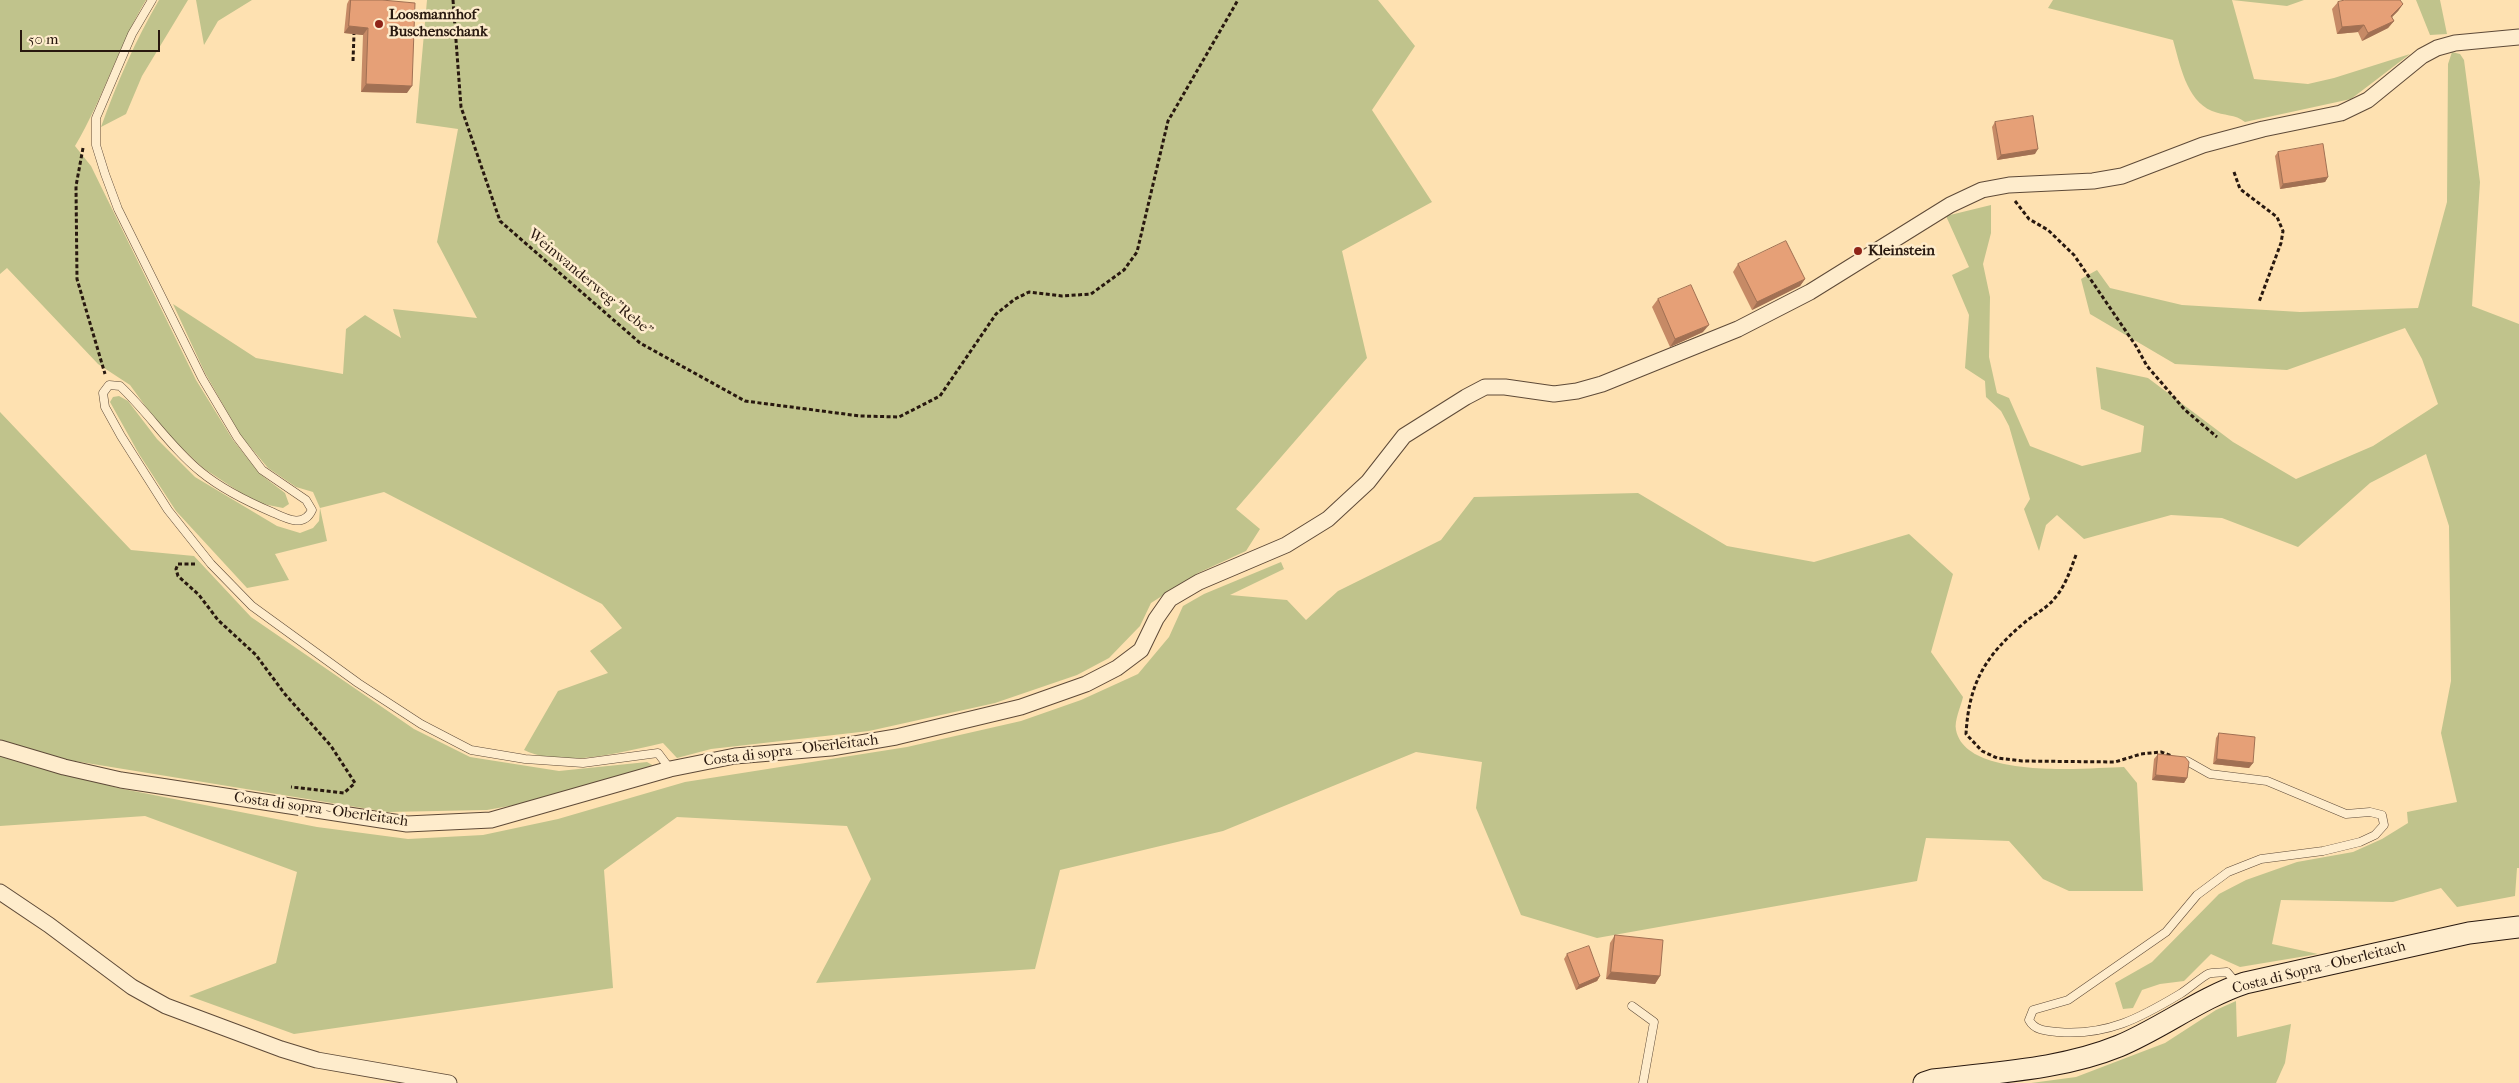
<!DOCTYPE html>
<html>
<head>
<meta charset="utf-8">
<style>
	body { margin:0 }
	#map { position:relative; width:2519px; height:1083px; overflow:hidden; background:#fee1b1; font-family:"IM FELL French Canon",serif }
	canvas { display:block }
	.scale { position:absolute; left:20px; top:30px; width:140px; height:22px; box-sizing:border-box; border:2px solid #28180f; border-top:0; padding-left:6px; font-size:15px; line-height:18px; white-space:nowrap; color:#28180f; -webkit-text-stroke:4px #feeccc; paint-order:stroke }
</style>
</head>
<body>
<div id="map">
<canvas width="2519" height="1083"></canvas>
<div class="scale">50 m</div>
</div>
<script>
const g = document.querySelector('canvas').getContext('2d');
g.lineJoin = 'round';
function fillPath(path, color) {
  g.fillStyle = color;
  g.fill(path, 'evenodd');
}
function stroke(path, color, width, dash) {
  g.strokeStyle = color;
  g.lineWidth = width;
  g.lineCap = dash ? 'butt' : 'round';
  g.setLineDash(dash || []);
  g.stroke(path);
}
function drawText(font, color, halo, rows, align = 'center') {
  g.font = font + ' "IM FELL French Canon",serif';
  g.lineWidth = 5;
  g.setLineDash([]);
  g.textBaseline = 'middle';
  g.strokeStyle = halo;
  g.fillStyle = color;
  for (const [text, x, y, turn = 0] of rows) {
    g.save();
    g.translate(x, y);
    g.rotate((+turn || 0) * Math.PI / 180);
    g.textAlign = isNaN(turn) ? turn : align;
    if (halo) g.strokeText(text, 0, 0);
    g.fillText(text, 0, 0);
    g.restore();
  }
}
const green = new Path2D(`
	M0 0H146C118 47 103 99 75 146L91 166 196 380 233 440 260 474 285 493 289 504 283 508 263 504 241 493 203 468 162 429 130 385 98 364 7 268 0 274Z
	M159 0H188L142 76 126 114 101 127C117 83 135 41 159 0Z
	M196 0H252L218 21 204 45Z
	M427 0H1378L1415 46 1372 110 1432 202 1342 251 1367 358 1236 509 1260 529 1246 551 1198 573 1151 603 1140 626 1109 658 1077 675 995 703 869 731 711 749 677 758 663 743C622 752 564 769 524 750L558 691 608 673 590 651 622 628 602 604 384 492 320 508 327 541 275 554 289 580 247 588 176 511 139 454 110 402 113 397 119 396 128 401 157 439 195 477 277 526 300 533 313 528 319 521 320 508 313 492 296 487 268 468 241 436 205 373 173 304 256 358 343 374 346 329 365 315 401 338 393 309 477 318 437 242 458 129 416 123Z
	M2053 0H2304L2287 6 2232 0 2254 79 2308 84 2334 78 2410 54 2351 99 2245 122C2235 114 2224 116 2212 111 2186 100 2180 64 2173 40L2048 8Z
	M2416 0H2440L2447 34 2430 35Z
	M2452 52 2460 54 2464 60 2480 182 2472 306 2519 324V868H2517L2515 896 2457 907 2441 888 2393 902 2281 900 2272 944 2318 954 2240 967 2211 954 2184 981 2160 984 2142 990 2133 1008 2123 1009 2115 983 2152 962 2219 894 2246 880 2297 862 2353 852 2382 839 2408 823 2407 812 2457 802 2441 733 2451 681 2449 526 2426 454 2370 483 2298 547 2222 518 2171 515 2084 539 2057 515 2046 525 2039 551 2024 509 2030 499 2009 426 2001 411 1986 397 1985 381 1965 368 1969 315 1952 275 1969 267 1946 216 1991 205V233L1983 264 1990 297 1989 357 1997 393 2009 398 2030 446 2082 466 2141 452 2144 426 2101 409 2096 367 2148 378 2233 442 2296 479 2373 446 2438 404 2422 359 2405 328 2287 370 2175 364 2090 314 2081 279 2097 270 2110 288 2182 305 2300 312 2418 308 2447 202 2448 64Z
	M0 412 131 550 194 556 251 617 414 729 470 757 559 771 647 762 654 766 526 803 487 810 387 812 62 759 0 741Z
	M1638 493 1727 546 1814 562 1909 534 1953 574 1931 652 1963 697C1961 706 1954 721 1956 730 1966 780 2087 768 2124 767L2137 783 2143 891H2069L2043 879 2009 841 1926 838 1917 881 1597 938 1521 915 1476 808 1482 762 1416 752 1223 831 1060 870 1035 969 816 983 871 879 847 826 677 817 604 870 613 988 294 1034 189 996 276 963 297 872 145 816 0 826V754L118 788 317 827 408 839 483 835 558 819 685 782 907 747 1021 721 1081 700 1138 674 1169 637 1183 606 1204 594 1281 562 1284 569 1230 595 1287 600 1306 620 1338 591 1441 540 1474 497Z
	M2236 1001 2237 1037 2291 1024 2285 1063 2276 1083H2031L2076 1077 2165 1043 2216 1010Z`);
const path = new Path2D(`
	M453 0 461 107 500 221 640 343 745 401 860 416 899 417 940 396 996 314 1015 299 1029 292 1062 296 1091 294 1124 270 1137 252 1168 121 1238 0
	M353 61 354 34
	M83 148 76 186 77 279 105 374
	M2234 172 2240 189 2277 217 2283 231 2281 243 2259 302
	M2015 201 2029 219 2048 230 2074 255 2136 346 2147 366 2185 410 2217 437
	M2076 555C2070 571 2065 587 2054 599 2046 609 2033 615 2024 623 1985 656 1969 683 1966 734L1982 751 1997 758 2022 761 2115 762 2141 754 2161 752 2172 756
	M195 564H178L176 569 178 576 199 595 218 620 256 655 284 693 331 746 355 783 344 793 291 787`);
const lane = new Path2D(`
	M152 0 132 34 96 118V145L105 174 118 209 202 378 237 437 262 470 306 500 312 510C304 527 289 520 274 513 248 502 223 490 201 472 170 447 149 413 120 386L109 385 103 393 105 407 121 436 168 510 211 564 252 606 358 683 421 724 471 750 525 759 583 763 658 753 670 769
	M2187 761 2210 774 2267 781 2346 814 2370 812 2382 815 2384 825 2375 835 2360 842 2323 851 2261 859 2228 872 2197 895 2166 932 2068 1000 2033 1010 2029 1020C2035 1031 2047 1031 2058 1032 2107 1036 2140 1018 2180 994 2188 989 2202 977 2208 974 2213 972 2222 973 2227 972L2238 985
	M1632 1006 1654 1022 1643 1083`);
const street = new Path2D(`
	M0 748 64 767 121 780 407 824 491 820 670 769 735 756 831 748 896 737 1021 707 1086 684 1117 668 1141 650 1156 619 1170 599 1199 582 1286 545 1328 519 1368 482 1404 436 1466 397 1485 387H1505L1554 394 1577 391 1602 384 1738 329 1810 292 1950 205 1982 190 2009 185 2093 181 2122 176 2203 145 2263 129 2341 113 2368 100 2422 56 2437 48 2455 43 2519 37
	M0 892 49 925 132 987 166 1006 281 1049 317 1060 449 1083`);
const secondary = new Path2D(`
	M1924 1083 1933 1080C1995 1072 2060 1070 2119 1046 2162 1028 2200 998 2245 983L2469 933 2519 927`);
const wall = new Path2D(`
	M349 0H382L407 93 361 92 363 35 344 33 347 4Z
	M2338 2 2403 4 2398 11 2392 17 2394 21 2388 28 2362 41 2358 32 2337 34 2332 9Z
	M1995 122 2035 154 1997 160 1992 127Z
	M2278 152 2328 177 2325 182 2280 189 2275 156Z
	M1738 264 1805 279 1800 286 1752 310 1733 272Z
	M1658 299 1703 332 1670 347 1652 307Z
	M2219 733 2253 763 2249 768 2213 764 2216 738Z
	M2158 754 2187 778 2184 783 2152 780 2154 759Z
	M1615 935 1660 976 1655 984 1606 979 1610 943Z
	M1567 954 1600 976 1597 981 1576 990 1564 959Z`);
const shadedWall = new Path2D(`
	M2403 4 2398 11 2386 23 2391 16Z
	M2394 21 2388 28 2362 41 2368 33Z
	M2364 25 2358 32 2337 34 2342 27Z
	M349 26 368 28 363 35 344 33Z
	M366 84 412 86 407 93 361 92Z
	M2038 149 2035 154 1997 160 2001 155Z
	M2328 177 2325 182 2280 189 2283 184Z
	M1805 279 1800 286 1752 310 1757 302Z
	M1709 325 1703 332 1670 347 1675 339Z
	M2217 759 2253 763 2249 768 2213 764Z
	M2156 775 2187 778 2184 783 2152 780Z
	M1611 972 1660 976 1655 984 1606 979Z
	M1600 976 1597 981 1576 990 1579 985Z`);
const building = new Path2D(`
	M351 0H382L415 3 412 86 366 84 368 28 349 26Z
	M2345 0H2400L2403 4 2391 16 2394 21 2368 33 2364 25 2342 27 2338 2Z
	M2033 116 2038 149 2001 155 1995 122Z
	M2323 144 2328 177 2283 184 2278 152Z
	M1786 241 1805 279 1757 302 1738 264Z
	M1691 285 1709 325 1675 339 1658 299Z
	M2219 733 2255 737 2253 763 2217 759Z
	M2158 754 2185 757 2189 762 2187 778 2156 775Z
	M1615 935 1663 940 1660 976 1611 972Z
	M1589 946 1600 976 1579 985 1567 954Z`);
const markers = [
	[379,24,5,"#8f2418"],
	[1858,251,5,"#8f2418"]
];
const poiNames = [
	["Loosmannhof",389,15],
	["Buschenschank",389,32],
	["Kleinstein",1868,251]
];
const streetNames = [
	["Weinwanderweg \"Rebe\"",590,283,40],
	["Costa di sopra - Oberleitach",791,751,-7],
	["Costa di sopra - Oberleitach",321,810,8],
	["Costa di Sopra - Oberleitach",2319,968,-14]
];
fillPath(green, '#c0c38c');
stroke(lane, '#5e4a38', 9);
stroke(street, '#5e4a38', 17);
stroke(secondary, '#28180f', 23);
stroke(path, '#28180f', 3, [4, 2.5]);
stroke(lane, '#feeccc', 8);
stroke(street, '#feeccc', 15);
stroke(secondary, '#feeccc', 21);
fillPath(wall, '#c68a66');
fillPath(shadedWall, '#a17053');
fillPath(building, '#e6a077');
stroke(building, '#a17053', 1);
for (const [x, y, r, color] of markers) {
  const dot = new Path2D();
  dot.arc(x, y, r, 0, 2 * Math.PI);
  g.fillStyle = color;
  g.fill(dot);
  stroke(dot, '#feeccc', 2);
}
drawText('bold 15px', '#28180f', '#feeccc', poiNames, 'left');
drawText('15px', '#28180f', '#feeccc', streetNames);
</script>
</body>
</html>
